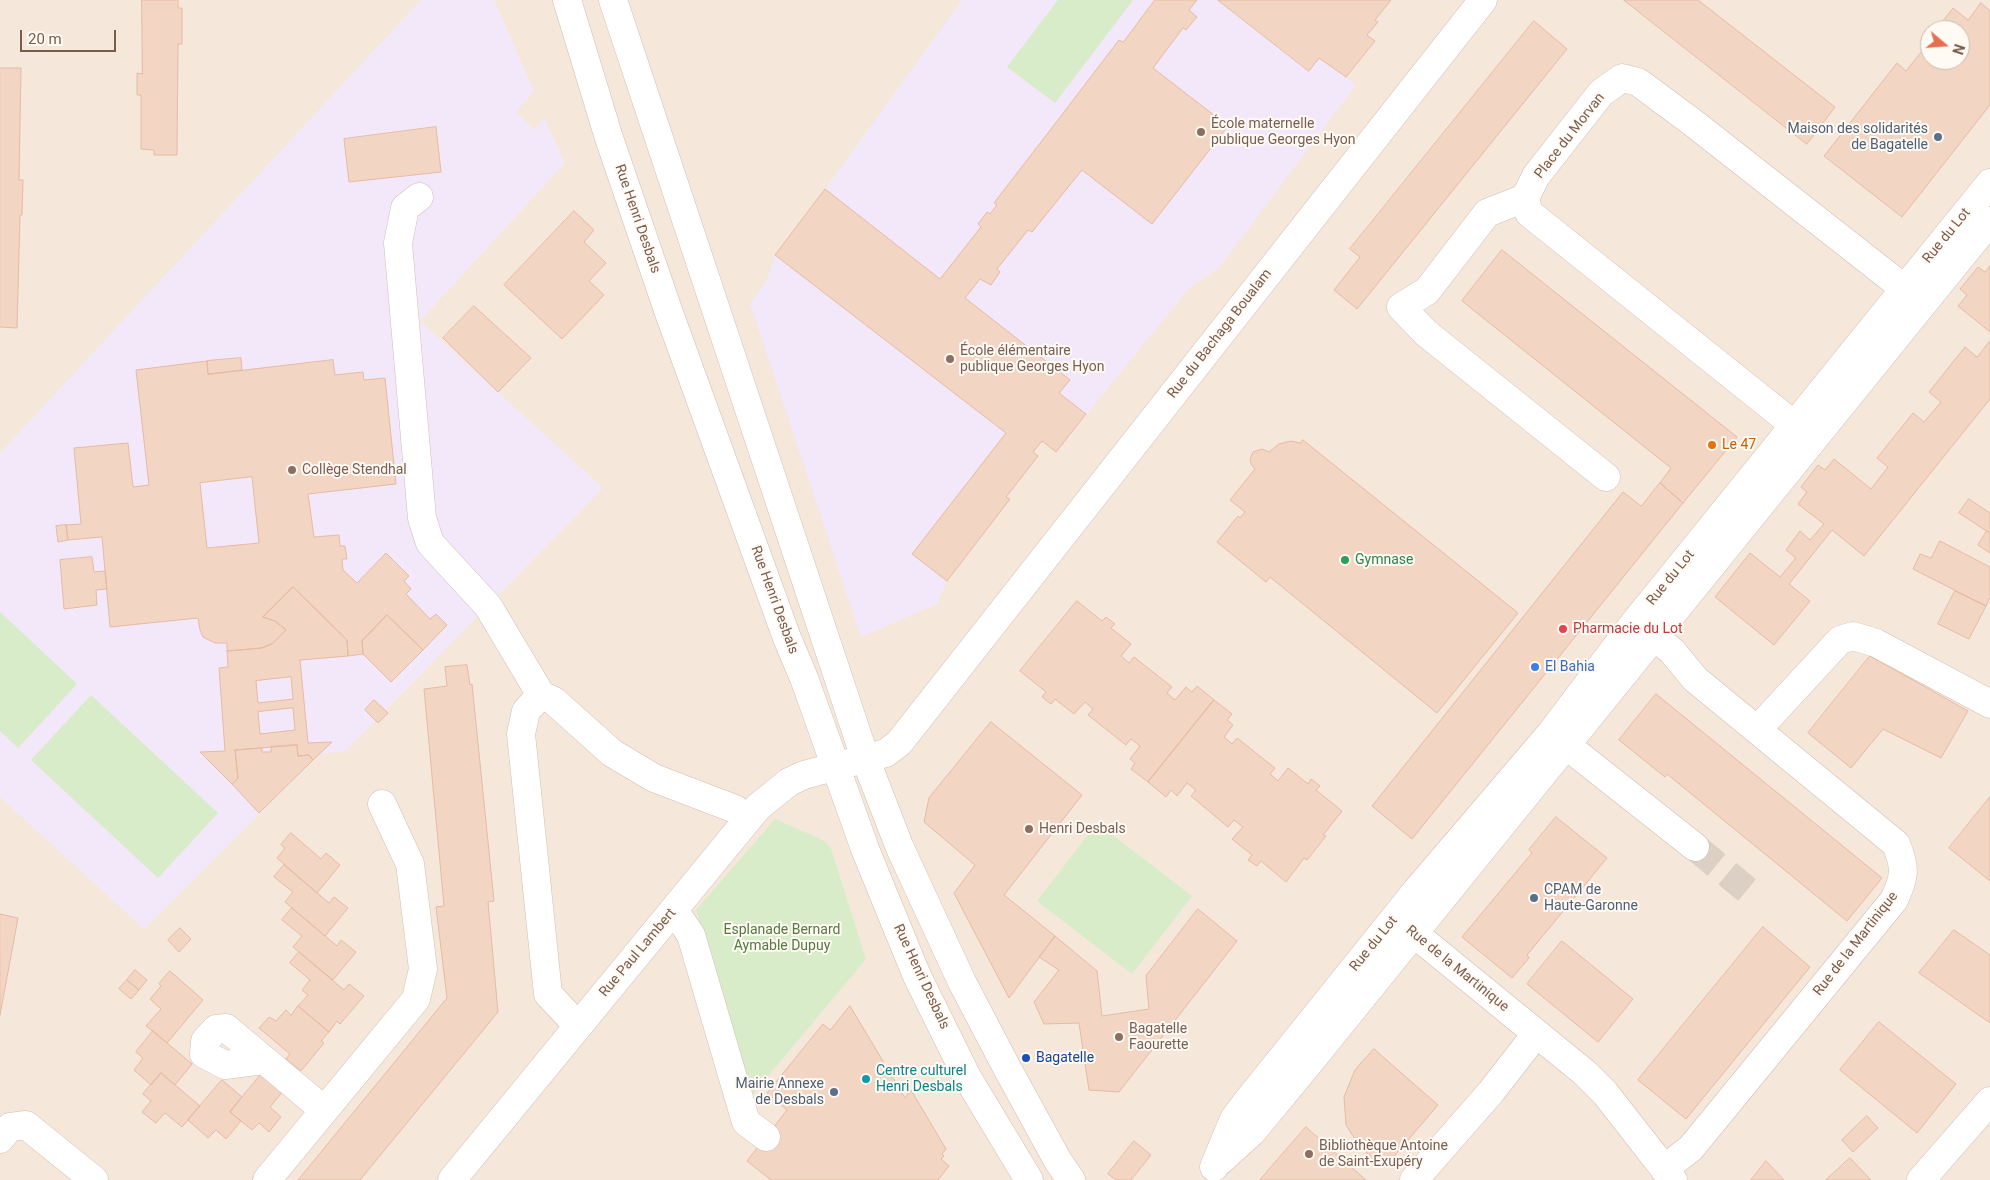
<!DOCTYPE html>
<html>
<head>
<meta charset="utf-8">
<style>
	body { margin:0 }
	#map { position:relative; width:1990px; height:1180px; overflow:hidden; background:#fdf6ec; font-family:Roboto,sans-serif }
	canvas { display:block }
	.north { position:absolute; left:1920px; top:20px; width:50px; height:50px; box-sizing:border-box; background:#fffaf3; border:1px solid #cabbb1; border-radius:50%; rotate:108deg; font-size:14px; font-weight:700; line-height:20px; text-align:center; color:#7a5c4d }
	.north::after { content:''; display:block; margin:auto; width:18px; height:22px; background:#e76f51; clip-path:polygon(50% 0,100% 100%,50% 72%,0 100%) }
	.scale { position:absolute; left:20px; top:30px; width:96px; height:22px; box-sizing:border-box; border:2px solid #7a5c4d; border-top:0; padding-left:6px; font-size:15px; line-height:18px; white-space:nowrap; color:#7a5c4d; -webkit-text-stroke:4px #fffaf3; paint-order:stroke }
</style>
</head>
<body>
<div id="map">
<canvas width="1990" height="1180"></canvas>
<div class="north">N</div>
<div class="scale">20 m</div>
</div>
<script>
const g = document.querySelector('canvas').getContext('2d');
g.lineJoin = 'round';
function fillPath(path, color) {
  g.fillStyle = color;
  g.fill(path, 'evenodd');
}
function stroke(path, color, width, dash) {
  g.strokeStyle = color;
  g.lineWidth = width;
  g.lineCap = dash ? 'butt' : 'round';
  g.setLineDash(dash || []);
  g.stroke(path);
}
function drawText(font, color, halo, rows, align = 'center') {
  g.font = font + ' Roboto,sans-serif';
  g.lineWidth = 4;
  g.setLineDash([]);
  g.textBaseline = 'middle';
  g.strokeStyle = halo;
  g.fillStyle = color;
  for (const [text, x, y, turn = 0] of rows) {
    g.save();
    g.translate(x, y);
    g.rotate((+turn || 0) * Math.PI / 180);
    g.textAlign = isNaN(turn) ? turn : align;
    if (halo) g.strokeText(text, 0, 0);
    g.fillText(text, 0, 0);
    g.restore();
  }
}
const residential = new Path2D(`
	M0 0H1990V1180H0ZM1930 30H1960V60H1930Z`);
const education = new Path2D(`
	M421 0H494L534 91 516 112 534 130 544 118 565 163 420 321 603 488 346 751 319 754 144 929 0 797V453Z
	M962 0H1391L1375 20 1378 22 1368 34 1375 41 1346 77 1356 85 1219 268 1190 287 1056 452 1042 441 1033 452 1038 456 1007 496 1010 499 947 581 937 604 861 637 750 304 767 280 775 255 825 189Z`);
const green = new Path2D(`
	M1058 0H1133L1055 103 1007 67Z
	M0 612 77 684 18 748 0 731Z
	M91 695 218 813 158 878 31 760Z
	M775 819 825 841 831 849 866 959 753 1094 696 910Z
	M1097 823 1192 896 1132 974 1037 901Z`);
const building = new Path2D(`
	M142 0H178V8H182V44H178L177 155H154V150L141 149V95H137V73L142 74Z
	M1155 0H1197L1189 10 1197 17 1186 30 1183 28 1153 68 1228 126 1152 224 1082 170 1032 232 1028 230 997 269 1000 272 991 285 980 279 965 298 1070 380 1059 393 1086 414 1056 452 1042 441 1033 452 1038 456 1006 497 1010 499 947 581 912 554 1006 433 775 255 825 189 940 279 981 227 978 224 987 212 990 214 997 205 994 203 1061 116 1119 40 1123 42Z
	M1218 0H1391L1375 20 1378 22 1367 35 1375 41 1346 77 1319 58 1309 71Z
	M1624 0H1698L1835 107 1807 144Z
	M1981 3 1990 11V105L1902 217 1824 156 1897 63 1906 71 1930 41 1928 40 1930 38V60H1960V30H1936L1953 8 1968 20Z
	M1534 21 1567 49 1357 309 1334 290 1360 257 1350 249Z
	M0 68H21L19 180H23L22 215H20L17 328 0 327Z
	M436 127 441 172 349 182 344 139Z
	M574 211 594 230 584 242 606 263 589 281 604 295 562 339 504 285Z
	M1502 250 1737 437 1683 503 1660 483 1671 468 1462 301Z
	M1990 266V332L1958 306 1967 295 1960 289 1978 267 1985 272Z
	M474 306 531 358 498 392 443 338Z
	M1990 341V399L1864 556 1832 530 1789 584 1810 601 1774 645 1715 597 1750 553 1780 577 1796 558 1786 550 1800 531 1810 540 1824 524 1798 504 1807 492 1801 487 1818 465 1825 470 1834 459 1871 489 1888 467 1877 458 1913 413 1924 422 1941 402 1929 392 1965 347 1977 357Z
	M241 358 242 370 208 374 207 361Z
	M333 360 335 375 363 372 364 380 385 378 396 484 308 494 314 537 339 535 340 546H345L347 559H342L343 570 357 583 386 553 409 576 404 581 411 589 406 594 430 619 436 614 447 625 423 650 387 615 362 641 363 654 348 656 347 640 293 587 263 617 275 621 286 630 272 644 262 648 227 651V643H215L203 637 200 630 198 618 110 627 102 537 68 540 66 525 81 524 74 448 128 443 133 487 149 485 136 370 207 361 208 374ZM252 477 259 543 207 548 200 483Z
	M1303 440 1518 613 1437 713 1270 577 1266 582 1217 542 1238 516 1240 518 1245 512 1230 500 1255 469 1251 464 1250 459 1253 452 1262 449 1269 452 1279 444 1291 441 1300 443Z
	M1660 483 1683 503 1412 839 1372 806 1623 492 1641 506Z
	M1969 499 1990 513V529L1988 532 1959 513Z
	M66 525 68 540 58 542 56 526Z
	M1987 531 1990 533V553L1978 545Z
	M1940 541 1990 567V597L1986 606 1913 569 1920 554 1931 558Z
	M92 557 94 572 105 571 107 589 96 590 97 605 64 609 60 560Z
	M293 587 347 640 348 656 300 660 308 743 332 742 313 760 309 755 298 756 297 745 235 750 238 778 232 784 200 752 225 751 219 668 228 667 227 651 262 648 272 644 286 630 275 621 263 617ZM291 677 293 699 258 703 256 681ZM293 708 295 730 260 734 258 712Z
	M1955 591 1986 606 1969 639 1938 624Z
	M1077 601 1102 621 1106 617 1115 624 1111 628 1131 644 1121 656 1129 663 1134 657 1172 687 1167 693 1175 700 1186 687 1192 692 1197 686 1214 700 1148 782 1131 769 1135 763 1130 759 1140 746 1131 739 1126 745 1088 715 1093 709 1085 702 1074 714 1055 699 1051 704 1042 697 1046 692 1020 671Z
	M387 615 423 650 391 682 363 654 362 641Z
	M1870 656 1968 711 1941 758 1883 729 1851 768 1808 733Z
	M467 665 470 685 472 684 494 901 488 902 498 1012 360 1180H298L447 998 436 907 444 906 424 689 447 686 445 667Z
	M1656 694 1882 878 1847 921 1667 774 1665 777 1619 740Z
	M374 700 388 713 378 723 365 710Z
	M1214 700 1232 714 1227 720 1233 725 1224 737 1232 744 1237 738 1275 768 1270 774 1278 781 1288 768 1308 784 1311 779 1320 786 1316 790 1342 811 1323 835 1326 836 1307 860 1304 858 1286 882 1261 861 1257 866 1248 860 1252 855 1232 839 1243 827 1234 820 1228 827 1191 796 1196 790 1187 783 1177 796 1171 790 1166 797 1148 782Z
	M991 722 1082 795 1004 895 1055 936 1009 998 954 893 975 865 924 822 929 798Z
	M297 745 298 756 309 755 313 760 259 813 232 784 238 778 235 750 262 748V752H271V747Z
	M1990 797V881L1949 848Z
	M1556 817 1607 858 1527 955 1529 958 1512 978 1462 937 1532 853 1529 850Z
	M291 833 321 859 326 853 340 865 317 893 277 858 285 848 281 845Z
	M284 865 329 903 334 897 348 908 325 936 285 902 293 892 274 877Z
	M292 908 337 946 341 940 356 952 333 980 293 947 302 936 282 920Z
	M1198 909 1237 941 1119 1092 1089 1090 1079 1023 1044 1024 1034 1002 1059 970 1039 957 1055 936 1097 971 1102 1016 1149 1009 1146 976Z
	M0 914 18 918 0 1015Z
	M1763 927 1810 967 1686 1119 1638 1080Z
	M180 928 191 939 179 952 168 940Z
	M1954 930 1990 955V1023L1919 973Z
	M1562 941 1633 999 1598 1042 1527 984Z
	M299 952 344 990 349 984 364 996 340 1024 337 1021 329 1032 298 1006 308 995 302 990 310 980 290 963Z
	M135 970 147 980 139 990 127 980Z
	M170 971 203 1000 167 1043 146 1026 161 1009 150 999 161 986 159 984Z
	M127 980 139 990 131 999 119 989Z
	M298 1006 329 1032 321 1041 324 1043 301 1071 286 1059 290 1054 259 1028 269 1017 276 1021 286 1010 291 1015Z
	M850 1006 905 1098 911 1090 946 1149 942 1154 944 1156 941 1159 949 1166 938 1180H771L747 1161 787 1110 767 1093 823 1024 830 1030Z
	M1879 1022 1956 1084 1917 1133 1840 1070Z
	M153 1031 192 1064 175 1085 161 1073 151 1085 134 1070 143 1058 136 1052Z
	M1374 1049 1438 1105 1384 1168 1360 1147 1346 1125 1344 1097 1355 1070Z
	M263 1072 284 1090 270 1107 281 1117 269 1132 259 1123 252 1130 230 1112Z
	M161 1073 200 1106 182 1127 165 1113 156 1123 142 1112 151 1101 143 1094Z
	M222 1080 242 1097 230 1112 241 1121 226 1139 216 1130 208 1138 188 1120Z
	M1867 1116 1878 1128 1853 1152 1842 1140Z
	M1306 1127 1366 1180H1260Z
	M1134 1141 1151 1155 1131 1180H1116L1108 1174Z
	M1850 1158 1871 1180H1826Z
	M1766 1161 1784 1180H1751Z`);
const minorTunnel = new Path2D(`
	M1695 847 1747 890`);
const minor = new Path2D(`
	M567 0 609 138 669 313 787 638 804 678 865 849 917 976 967 1077 1029 1180
	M613 0 865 758 900 848 962 982 1007 1068 1058 1161 1071 1180
	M419 197 405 208 398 243 422 518 430 543 488 606 541 695
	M1525 198 1487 213 1427 291 1401 307 1426 333 1606 477
	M1809 437 1529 213 1525 198 1536 176 1601 93 1622 78 1638 82 1692 122 1919 300
	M1640 626 1672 651 1695 679 1896 844C1906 868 1905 877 1894 900L1691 1148 1664 1169
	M1757 730 1840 640 1853 636 1876 643 1990 704
	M1552 734 1695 847
	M674 910 691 935 746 1122 766 1137
	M1400 922 1585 1073 1605 1093 1673 1180
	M578 1026 548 994 521 734 526 711 541 695 554 701 612 753 654 778 735 809 748 819
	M264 1060 225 1065 204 1054 205 1041 216 1029 226 1028 324 1110
	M0 1139 10 1127 26 1125 94 1180
	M1220 1161 1252 1132 1313 1058 1990 221
	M1214 1167 1234 1119 1249 1099 1417 890 1551 733 1635 622 1990 183
	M267 1180 416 999 423 969 410 864 382 804
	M452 1180 758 807 789 782 804 775 886 753 899 743 1483 0
	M1414 1180 1491 1092 1536 1034
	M1921 1180 1990 1101`);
const markers = [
	[1201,132,5,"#8d6e63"],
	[1938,137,5,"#5c6f8a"],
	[950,359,5,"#8d6e63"],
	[1712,445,5,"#e8710a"],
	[292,470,5,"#8d6e63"],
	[1345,560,5,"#2e9e5b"],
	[1563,629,5,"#e0444e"],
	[1535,667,5,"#3f7fe0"],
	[1029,829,5,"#8d6e63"],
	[1534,898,5,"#5c6f8a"],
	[1119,1037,5,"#8d6e63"],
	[1026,1058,5,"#1a4fb4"],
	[866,1079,5,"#0f9aa8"],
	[834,1092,5,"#5c6f8a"],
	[1309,1154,5,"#8d6e63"]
];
const educationNames = [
	["École maternelle",1211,124],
	["publique Georges Hyon",1211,140],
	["École élémentaire",960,351],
	["publique Georges Hyon",960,367],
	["Collège Stendhal",302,470],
	["Henri Desbals",1039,829],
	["Bagatelle",1129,1029],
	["Faourette",1129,1045],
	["Bibliothèque Antoine",1319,1146],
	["de Saint-Exupéry",1319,1162]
];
const serviceNames = [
	["Maison des solidarités",1928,129],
	["de Bagatelle",1928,145],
	["CPAM de",1544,890,"left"],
	["Haute-Garonne",1544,906,"left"],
	["Mairie Annexe",824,1084],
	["de Desbals",824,1100]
];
const streetNames = [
	["Place du Morvan",1570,136,-52],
	["Rue Henri Desbals",637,219,71],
	["Rue du Lot",1947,236,-51],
	["Rue du Bachaga Boualam",1220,334,-52],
	["Rue du Lot",1671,578,-51],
	["Rue Henri Desbals",774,600,70],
	["Rue du Lot",1374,944,-51],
	["Rue de la Martinique",1856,944,-52],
	["Rue Paul Lambert",638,953,-50],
	["Rue de la Martinique",1457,969,39],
	["Rue Henri Desbals",921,977,65]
];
const foodNames = [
	["Le 47",1722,445]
];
const leisureNames = [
	["Gymnase",1355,560]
];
const healthNames = [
	["Pharmacie du Lot",1573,629]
];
const shopNames = [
	["El Bahia",1545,667]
];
const parkNames = [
	["Esplanade Bernard",782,930],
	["Aymable Dupuy",782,946]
];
const transitNames = [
	["Bagatelle",1036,1058]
];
const cultureNames = [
	["Centre culturel",876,1071],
	["Henri Desbals",876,1087]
];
fillPath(residential, '#f5e8da');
fillPath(education, '#f3e8fa');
fillPath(green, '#d8ecc9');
fillPath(building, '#f3d5c3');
stroke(building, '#e6bba3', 1);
stroke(minorTunnel, '#dcd0c4', 28, [28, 14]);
stroke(minor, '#d1beb0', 29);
stroke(minor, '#fff', 28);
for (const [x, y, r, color] of markers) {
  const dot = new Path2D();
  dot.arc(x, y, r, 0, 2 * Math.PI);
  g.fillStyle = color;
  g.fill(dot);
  stroke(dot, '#fffaf3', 2);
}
drawText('14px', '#785e54', '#fffaf3', educationNames, 'left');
drawText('14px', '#4e5e75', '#fffaf3', serviceNames, 'right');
drawText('14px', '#7a5c4d', '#fffaf3', streetNames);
drawText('14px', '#c56008', '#fffaf3', foodNames, 'left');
drawText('14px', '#27864d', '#fffaf3', leisureNames, 'left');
drawText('14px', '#be3a42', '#fffaf3', healthNames, 'left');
drawText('14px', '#366cbe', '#fffaf3', shopNames, 'left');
drawText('14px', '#537a41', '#fffaf3', parkNames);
drawText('14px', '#164399', '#fffaf3', transitNames, 'left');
drawText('14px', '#0d838f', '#fffaf3', cultureNames, 'left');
</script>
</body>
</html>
